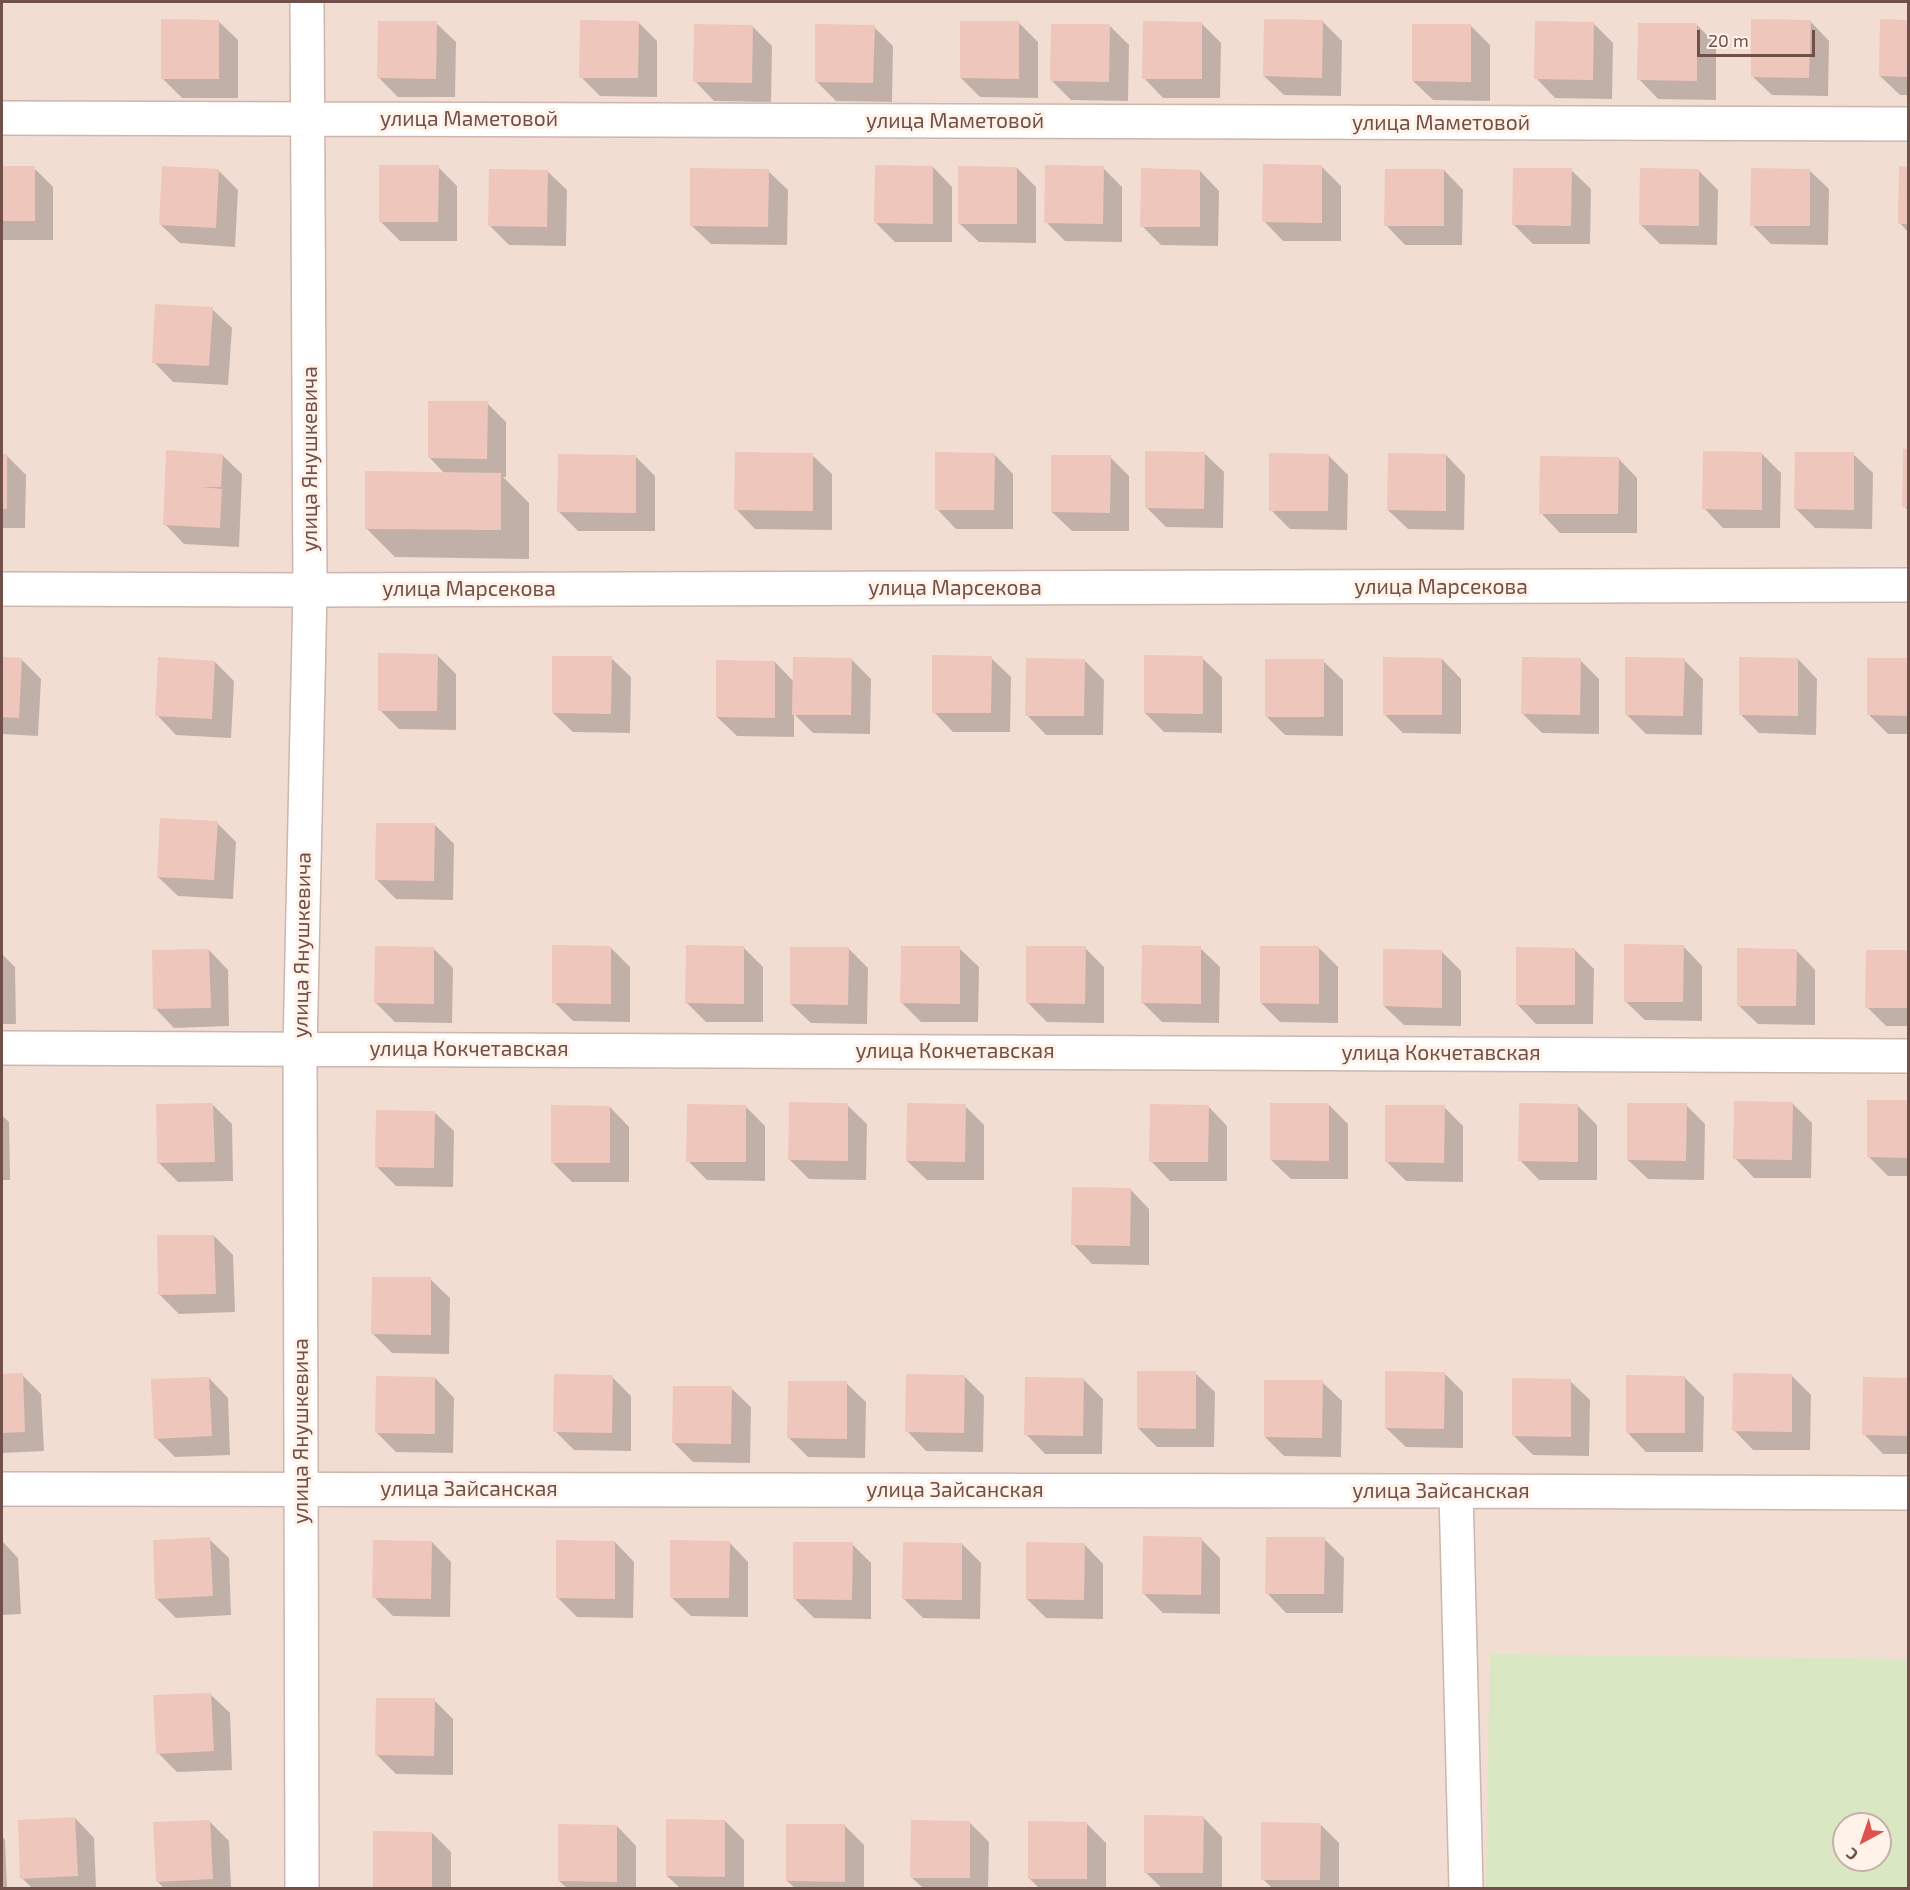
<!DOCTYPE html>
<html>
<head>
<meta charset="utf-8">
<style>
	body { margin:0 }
	#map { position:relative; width:1910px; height:1890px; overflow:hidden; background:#fbede3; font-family:"Exo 2",sans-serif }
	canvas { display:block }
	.frame { position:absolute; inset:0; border:3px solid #72504a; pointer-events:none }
	.north { position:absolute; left:1832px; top:1812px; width:60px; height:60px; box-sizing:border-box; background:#fef2e9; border:2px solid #c6b1a9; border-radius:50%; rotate:220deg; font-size:16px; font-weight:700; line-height:24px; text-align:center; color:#72504a }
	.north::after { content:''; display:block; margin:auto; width:21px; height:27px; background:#e0514d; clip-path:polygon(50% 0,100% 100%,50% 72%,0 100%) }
	.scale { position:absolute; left:1697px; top:30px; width:118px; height:27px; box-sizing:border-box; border:3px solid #72504a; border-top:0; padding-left:8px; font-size:18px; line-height:21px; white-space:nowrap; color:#72504a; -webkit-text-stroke:4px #fef2e9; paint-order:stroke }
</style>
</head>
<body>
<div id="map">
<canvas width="1910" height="1890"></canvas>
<div class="frame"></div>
<div class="north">С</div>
<div class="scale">20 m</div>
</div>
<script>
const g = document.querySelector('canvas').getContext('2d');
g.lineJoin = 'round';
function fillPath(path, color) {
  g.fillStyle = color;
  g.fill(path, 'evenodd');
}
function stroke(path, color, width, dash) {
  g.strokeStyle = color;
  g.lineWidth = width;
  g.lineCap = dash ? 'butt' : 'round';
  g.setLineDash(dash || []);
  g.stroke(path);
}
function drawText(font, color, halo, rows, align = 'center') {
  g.font = font + ' "Exo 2",sans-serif';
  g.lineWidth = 6;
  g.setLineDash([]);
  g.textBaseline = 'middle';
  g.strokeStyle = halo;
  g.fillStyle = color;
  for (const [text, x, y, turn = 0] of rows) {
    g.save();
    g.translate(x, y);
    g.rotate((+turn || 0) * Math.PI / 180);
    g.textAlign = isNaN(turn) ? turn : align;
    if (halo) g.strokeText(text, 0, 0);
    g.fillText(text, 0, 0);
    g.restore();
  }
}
const residential = new Path2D(`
	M2 2H1908V1888H2ZM1844 1824H1880V1860H1844Z`);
const green = new Path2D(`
	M1490 1654 1908 1659V1888H1486ZM1844 1824H1880V1860H1844Z`);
const shadow = new Path2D(`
	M218 21 238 40V98H182L162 78Z
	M1322 21 1342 41 1341 96 1284 95 1264 76Z
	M1810 21 1829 41 1828 96 1772 95 1752 76Z
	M1881 21H1908V95H1900L1880 76Z
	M638 22 657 41V97L600 96 581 77Z
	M436 23 456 42 455 97H398L379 78Z
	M1019 23 1038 42V98L980 97 961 78Z
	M1201 23 1221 43 1220 98H1163L1144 78Z
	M1593 23 1613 43 1612 99 1555 98 1536 78Z
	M1697 25 1716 44V100L1658 99 1639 79Z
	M752 26 772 46 771 102 714 101 695 81Z
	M1110 26 1129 45 1128 101 1071 100 1052 81Z
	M1471 26 1490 45V101L1433 100 1413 81Z
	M874 27 893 46 892 102 836 101 816 81Z
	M2 167 34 168 53 187V240H2Z
	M438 167 457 186V241H400L380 221Z
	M933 167 952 187V242H895L875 222Z
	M1322 167 1341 186V241H1283L1264 221Z
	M1017 168 1036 187V243L979 242 959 223Z
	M1103 168 1122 187V242L1065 241 1046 222Z
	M1900 168H1908V232L1900 223Z
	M218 170 238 190 235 247 180 243 160 224Z
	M1444 170 1463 190 1462 245H1405L1386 225Z
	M1571 170 1591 189 1590 244H1533L1514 225Z
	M1698 170 1718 190 1717 245 1660 244 1641 225Z
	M1809 170 1829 189 1828 245 1771 244 1752 225Z
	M547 171 567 190 566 246 509 245 490 226Z
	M768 171 788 190 787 245 711 244 691 225Z
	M1200 171 1219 191 1218 246 1161 245 1142 226Z
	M212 309 232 328 228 385 173 382 154 362Z
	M487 403 506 422V477H503L529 503V559L395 557 366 528 445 474 429 457Z
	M1904 451H1908V511L1904 506Z
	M1204 453 1224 472 1223 528 1166 527 1147 508Z
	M994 454 1013 474V529H956L937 509Z
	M1762 454 1781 473 1780 528H1723L1704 508Z
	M1853 454 1873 473 1872 529 1815 528 1796 509Z
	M2 455H6L26 475 25 528H2Z
	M222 455 242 474 239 547 184 544 165 524Z
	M812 455 832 474V530L755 529 736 509Z
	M1328 455 1348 475 1347 530 1290 529 1271 510Z
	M1446 455 1465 475 1464 530 1408 529 1388 510Z
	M636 457 655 476V531H578L558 511Z
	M1110 457 1129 476V531H1072L1052 512Z
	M1618 458 1637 478V533H1560L1541 513Z
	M437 655 456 674V730L399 729 380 710Z
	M611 658 631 677 630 733 573 732 553 713Z
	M991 658 1011 677 1010 732H953L934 712Z
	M1202 658 1222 677V733L1164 732 1145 713Z
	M2 659 22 660 41 679 38 736 2 734Z
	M851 659 871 679 870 734 813 733 794 714V737L737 736 717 717 775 662 794 682Z
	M1442 659 1461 679V734L1403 733 1384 714Z
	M1798 659 1817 679 1816 735 1759 733 1740 714Z
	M1869 659 1908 660V734H1888L1869 715Z
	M1084 660 1104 680 1103 735H1046L1027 715Z
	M1580 660 1599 679V734L1542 733 1523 714Z
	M1684 660 1703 679 1702 735 1646 734 1626 714Z
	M1323 661 1343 680V736L1285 735 1266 716Z
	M215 662 234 681 231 738 176 735 157 715Z
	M217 823 236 842 233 899 178 896 158 877Z
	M435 825 454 844 453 900 396 899 377 880Z
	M1683 946 1702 966V1021L1645 1020 1625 1001Z
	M433 948 453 968 452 1023 395 1022 376 1003Z
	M611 948 630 967V1022L573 1021 554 1002Z
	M744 948 763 967V1022H706L686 1002Z
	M959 948 979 967 978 1022H921L902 1003Z
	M1085 948 1104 967V1023L1047 1022 1028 1003Z
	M1200 948 1220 967 1219 1023 1162 1022 1143 1003Z
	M1319 948 1338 967V1023L1280 1022 1261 1003Z
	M849 949 868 968 867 1024 811 1023 791 1004Z
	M1574 949 1594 969 1593 1024H1536L1517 1004Z
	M209 950 228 970 229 1026 174 1028 155 1008Z
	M1796 950 1815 970V1025L1758 1024 1738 1005Z
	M1867 951 1908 952V1026H1886L1867 1007Z
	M1442 952 1461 971V1026L1404 1025 1384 1006Z
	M2 954 15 967 16 1024H2Z
	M1869 1101 1908 1102V1176H1888L1869 1157Z
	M1792 1103 1812 1123 1811 1178H1754L1735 1158Z
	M212 1104 232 1124 233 1181 178 1182 158 1162Z
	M847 1105 867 1124 866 1180 809 1179 790 1160Z
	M1329 1105 1348 1124V1179H1291L1271 1160Z
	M1577 1105 1597 1125V1180H1539L1520 1160Z
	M1686 1105 1705 1124 1704 1180 1648 1179 1628 1160Z
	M745 1106 765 1126V1181L707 1180 688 1161Z
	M965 1106 984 1125V1180H927L907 1161Z
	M1208 1106 1227 1126V1181H1170L1151 1161Z
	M610 1107 629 1127V1182H572L552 1162Z
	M1444 1107 1463 1126V1182L1406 1181 1386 1161Z
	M434 1112 454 1131 453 1187 396 1186 377 1167Z
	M2 1115 9 1122 10 1180H2Z
	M1130 1189 1149 1209V1265L1092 1264 1073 1244Z
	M214 1236 233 1255 235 1312 179 1314 159 1294Z
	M430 1279 450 1298 449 1354 392 1353 373 1334Z
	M1195 1373 1215 1392 1214 1447H1157L1138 1428Z
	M1444 1373 1463 1392V1448L1406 1447 1386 1428Z
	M22 1375 41 1394 44 1451 2 1453V1376Z
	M1791 1375 1811 1395 1810 1450H1753L1734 1430Z
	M964 1376 984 1396 983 1452 926 1451 907 1431Z
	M612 1377 631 1396V1451L574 1450 555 1431Z
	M1684 1377 1704 1397 1703 1452H1646L1627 1432Z
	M209 1378 228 1398 230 1455 175 1457 156 1438Z
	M435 1378 454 1398 453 1453 396 1452 377 1433Z
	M1083 1379 1103 1399 1102 1454H1045L1026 1434Z
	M1864 1379H1908V1454H1883L1864 1434Z
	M1570 1381 1590 1400 1589 1456 1533 1455 1513 1435Z
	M1322 1382 1342 1401 1341 1457 1284 1456 1265 1437Z
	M846 1383 866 1402 865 1458 808 1457 789 1438Z
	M731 1388 751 1407 750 1463 693 1462 674 1443Z
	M209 1539 229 1558 231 1615 176 1618 157 1599Z
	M1201 1539 1220 1558V1614L1163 1613 1144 1594Z
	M1324 1539 1344 1558 1343 1613H1286L1267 1593Z
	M2 1541 18 1558 21 1614 2 1615Z
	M432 1542 451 1562 450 1617 393 1616 374 1597Z
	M615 1542 634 1562 633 1618 577 1617 557 1597Z
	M729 1542 748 1562V1617L691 1616 671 1597Z
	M852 1544 871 1563V1619L814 1618 795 1599Z
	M962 1544 981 1563 980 1619 923 1618 904 1599Z
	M1084 1544 1103 1564V1619L1046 1618 1027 1599Z
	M210 1694 230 1713 232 1770 177 1772 158 1753Z
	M434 1700 453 1719V1775L396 1774 376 1754Z
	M1203 1817 1222 1837V1888H1162L1145 1872Z
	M75 1818 94 1838 96 1888H32L22 1878Z
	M725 1821 744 1840V1888H680L667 1876Z
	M210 1822 229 1841 231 1888H164L157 1881Z
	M969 1822 989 1842 988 1888H923L911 1877Z
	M1087 1824 1106 1843V1888H1039L1029 1878Z
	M1320 1824 1339 1843V1888H1272L1263 1879Z
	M617 1826 636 1846V1888H567L559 1881Z
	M845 1826 864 1845V1888H795L787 1881Z
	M374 1833H432L451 1852V1888H375Z
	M2 1836 5 1840 7 1888H2Z`);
const building = new Path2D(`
	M161 19 219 20V79H161Z
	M1264 19 1323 20 1322 78 1263 76Z
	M1751 19 1811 20 1809 78 1751 77Z
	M1880 19 1908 20V77L1879 76Z
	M580 20 639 21 638 78H579Z
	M378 21H437L436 79 377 78Z
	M960 21H1019V79L960 78Z
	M1143 21 1202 22V79H1142Z
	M1535 21 1594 22 1593 80 1534 79Z
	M1638 23H1697V81L1637 80Z
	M694 24 753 25 752 83 693 82Z
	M815 24 875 25 873 83 815 82Z
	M1051 24H1110L1109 82 1050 81Z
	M1412 24H1471V82L1412 81Z
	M1263 164 1322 165V223L1262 222Z
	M379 165H439L438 222H379Z
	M875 165 933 166V224L874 223Z
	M1045 165 1104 166 1103 224 1044 223Z
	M2 166H35V221H2Z
	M162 166 219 169 216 228 159 225Z
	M958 166 1017 167V224H958Z
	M1899 166 1908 167V224H1898Z
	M690 168 769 169 768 227 690 226Z
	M1141 168 1200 170V227H1140Z
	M1513 168H1572L1571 226 1512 225Z
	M1640 168 1699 169V226L1639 225Z
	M1751 168 1810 169V226H1750Z
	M489 169 548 170 547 227 488 226Z
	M1385 169H1444V226H1384Z
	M155 304 213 307 209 366 152 363Z
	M428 401H488L487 459 428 458Z
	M1903 449H1908V507H1902Z
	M166 450 223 454 221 487H202L222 489 220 528 163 525Z
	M1145 451 1205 452 1204 509 1145 508Z
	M1703 451 1762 452V510L1702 509Z
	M735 452 813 453V511L734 510Z
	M935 452 995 453 994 510H935Z
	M1795 452H1854V510L1794 509Z
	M1269 453 1329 454 1328 511H1269Z
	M1388 453 1446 454V511L1387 510Z
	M2 454H7V509H2Z
	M558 454 636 455V513L557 512Z
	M1051 455H1111L1110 513 1051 512Z
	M1540 456 1619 457 1618 514H1539Z
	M365 471 501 473V530L365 529Z
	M378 653 438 654 437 711H378Z
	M932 655 992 656 991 713H932Z
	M1144 655 1203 656V714L1144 713Z
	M552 656H612L611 714 552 713Z
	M2 657 22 658 19 718 2 717Z
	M158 657 215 661 212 719 155 716Z
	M793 657 852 658 851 715H792Z
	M1383 657 1442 658V715H1383Z
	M1522 657 1581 658 1580 715 1521 714Z
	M1625 657 1685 658 1683 716 1625 715Z
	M1739 657 1798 658V716L1739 715Z
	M1026 658 1085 659 1084 716H1025Z
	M1867 658H1908V716L1867 715Z
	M1265 659H1324V717H1265Z
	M716 660 775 661V718L716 717Z
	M160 818 218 821 214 880 157 877Z
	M376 823H435L434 881 375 880Z
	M1624 944 1684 945 1683 1002H1624Z
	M552 945 611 946V1004L552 1003Z
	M686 945 744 946V1004L685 1003Z
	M1142 945 1201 946V1004L1141 1003Z
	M375 946 434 947V1004L374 1003Z
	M901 946H960V1004L900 1003Z
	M1026 946H1086L1085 1004 1026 1003Z
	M1260 946H1319V1004L1260 1003Z
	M790 947H849L848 1005 790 1004Z
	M1516 947 1575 948V1005H1516Z
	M1737 948 1797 949 1796 1006H1737Z
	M209 949 211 1008 153 1009 152 950Z
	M1383 949 1442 950V1008L1383 1006Z
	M1866 950H1908V1008H1865Z
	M1867 1100H1908V1158L1867 1157Z
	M1734 1101 1793 1102 1792 1160 1733 1159Z
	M789 1102 848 1103V1161L788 1160Z
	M213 1103 215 1162 157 1163 156 1104Z
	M907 1103 966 1104 965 1162 906 1161Z
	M1270 1103H1329V1161L1270 1160Z
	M1519 1103 1578 1104V1162L1518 1161Z
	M1627 1103H1687L1686 1161 1627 1160Z
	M687 1104 746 1105V1162H686Z
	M1150 1104 1209 1105 1208 1162H1149Z
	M551 1105 610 1106V1163H551Z
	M1385 1105H1445L1444 1163 1385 1162Z
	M376 1110 435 1111 434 1168 375 1167Z
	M1072 1187 1131 1188 1130 1246 1071 1245Z
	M157 1235H214L216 1294 158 1295Z
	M372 1277H431V1335L371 1334Z
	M1137 1371H1196V1429L1137 1428Z
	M1385 1371 1445 1372 1444 1429 1385 1428Z
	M23 1373 25 1432 2 1433V1374Z
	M1733 1373 1792 1374V1432L1732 1431Z
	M554 1374 613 1375 612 1433 553 1432Z
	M906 1374 965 1375 964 1433 905 1432Z
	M1626 1375 1685 1376V1433H1626Z
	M376 1376 435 1377V1434L375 1433Z
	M209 1377 212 1436 154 1439 151 1379Z
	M1025 1377 1084 1378 1083 1436 1024 1435Z
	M1863 1377 1908 1378V1436L1862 1435Z
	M1512 1378 1571 1379V1437L1512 1436Z
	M1264 1380H1323L1322 1438 1264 1437Z
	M788 1381H847V1439L787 1438Z
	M673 1386H732L731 1444 672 1443Z
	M1143 1536 1202 1537 1201 1595 1142 1594Z
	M210 1537 213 1596 155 1599 153 1540Z
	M1266 1537H1325L1324 1594H1265Z
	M373 1540 432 1541 431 1599 372 1598Z
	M556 1540 615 1541V1599L556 1598Z
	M670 1540 730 1541 729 1598H670Z
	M793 1542H853L852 1600 793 1599Z
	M903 1542 962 1543V1600L902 1599Z
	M1026 1542 1085 1543 1084 1600 1026 1599Z
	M211 1693 214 1751 156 1754 153 1695Z
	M376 1698H435L434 1756 375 1755Z
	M1144 1815 1204 1816 1203 1873H1144Z
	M75 1817 78 1876 20 1879 18 1820Z
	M666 1819 725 1820V1877L666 1876Z
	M210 1820 213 1879 156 1882 153 1822Z
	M911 1820 970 1821V1878H910Z
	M1028 1821 1087 1822V1879H1028Z
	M1261 1822 1321 1823 1320 1880H1261Z
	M558 1824 617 1825V1882L558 1881Z
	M786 1824H845V1882L786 1881Z
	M373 1831 432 1832V1888H373Z`);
const minor = new Path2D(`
	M2 118 1908 124
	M2 589 310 590 1908 585
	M2 1048 1908 1056
	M2 1489 1456 1491 1908 1493
	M1456 1491 1466 1888
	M302 1888 300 1048 310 590 307 2`);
const streetNames = [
	["улица Маметовой",469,119],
	["улица Маметовой",955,121],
	["улица Маметовой",1441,123],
	["улица Янушкевича",310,459,-90],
	["улица Марсекова",1441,587],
	["улица Марсекова",955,588],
	["улица Марсекова",469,589],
	["улица Янушкевича",302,945,-89],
	["улица Кокчетавская",469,1049],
	["улица Кокчетавская",955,1051],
	["улица Кокчетавская",1441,1053],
	["улица Янушкевича",301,1431,-90],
	["улица Зайсанская",469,1489],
	["улица Зайсанская",955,1490],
	["улица Зайсанская",1441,1491]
];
fillPath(residential, '#f2ddd2');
fillPath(green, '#d9e8c2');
fillPath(shadow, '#0003');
fillPath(building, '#efc6bc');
stroke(minor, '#ceb5ad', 36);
stroke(minor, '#fff', 33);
drawText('21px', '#72504a', '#fef2e9', streetNames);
</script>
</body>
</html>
